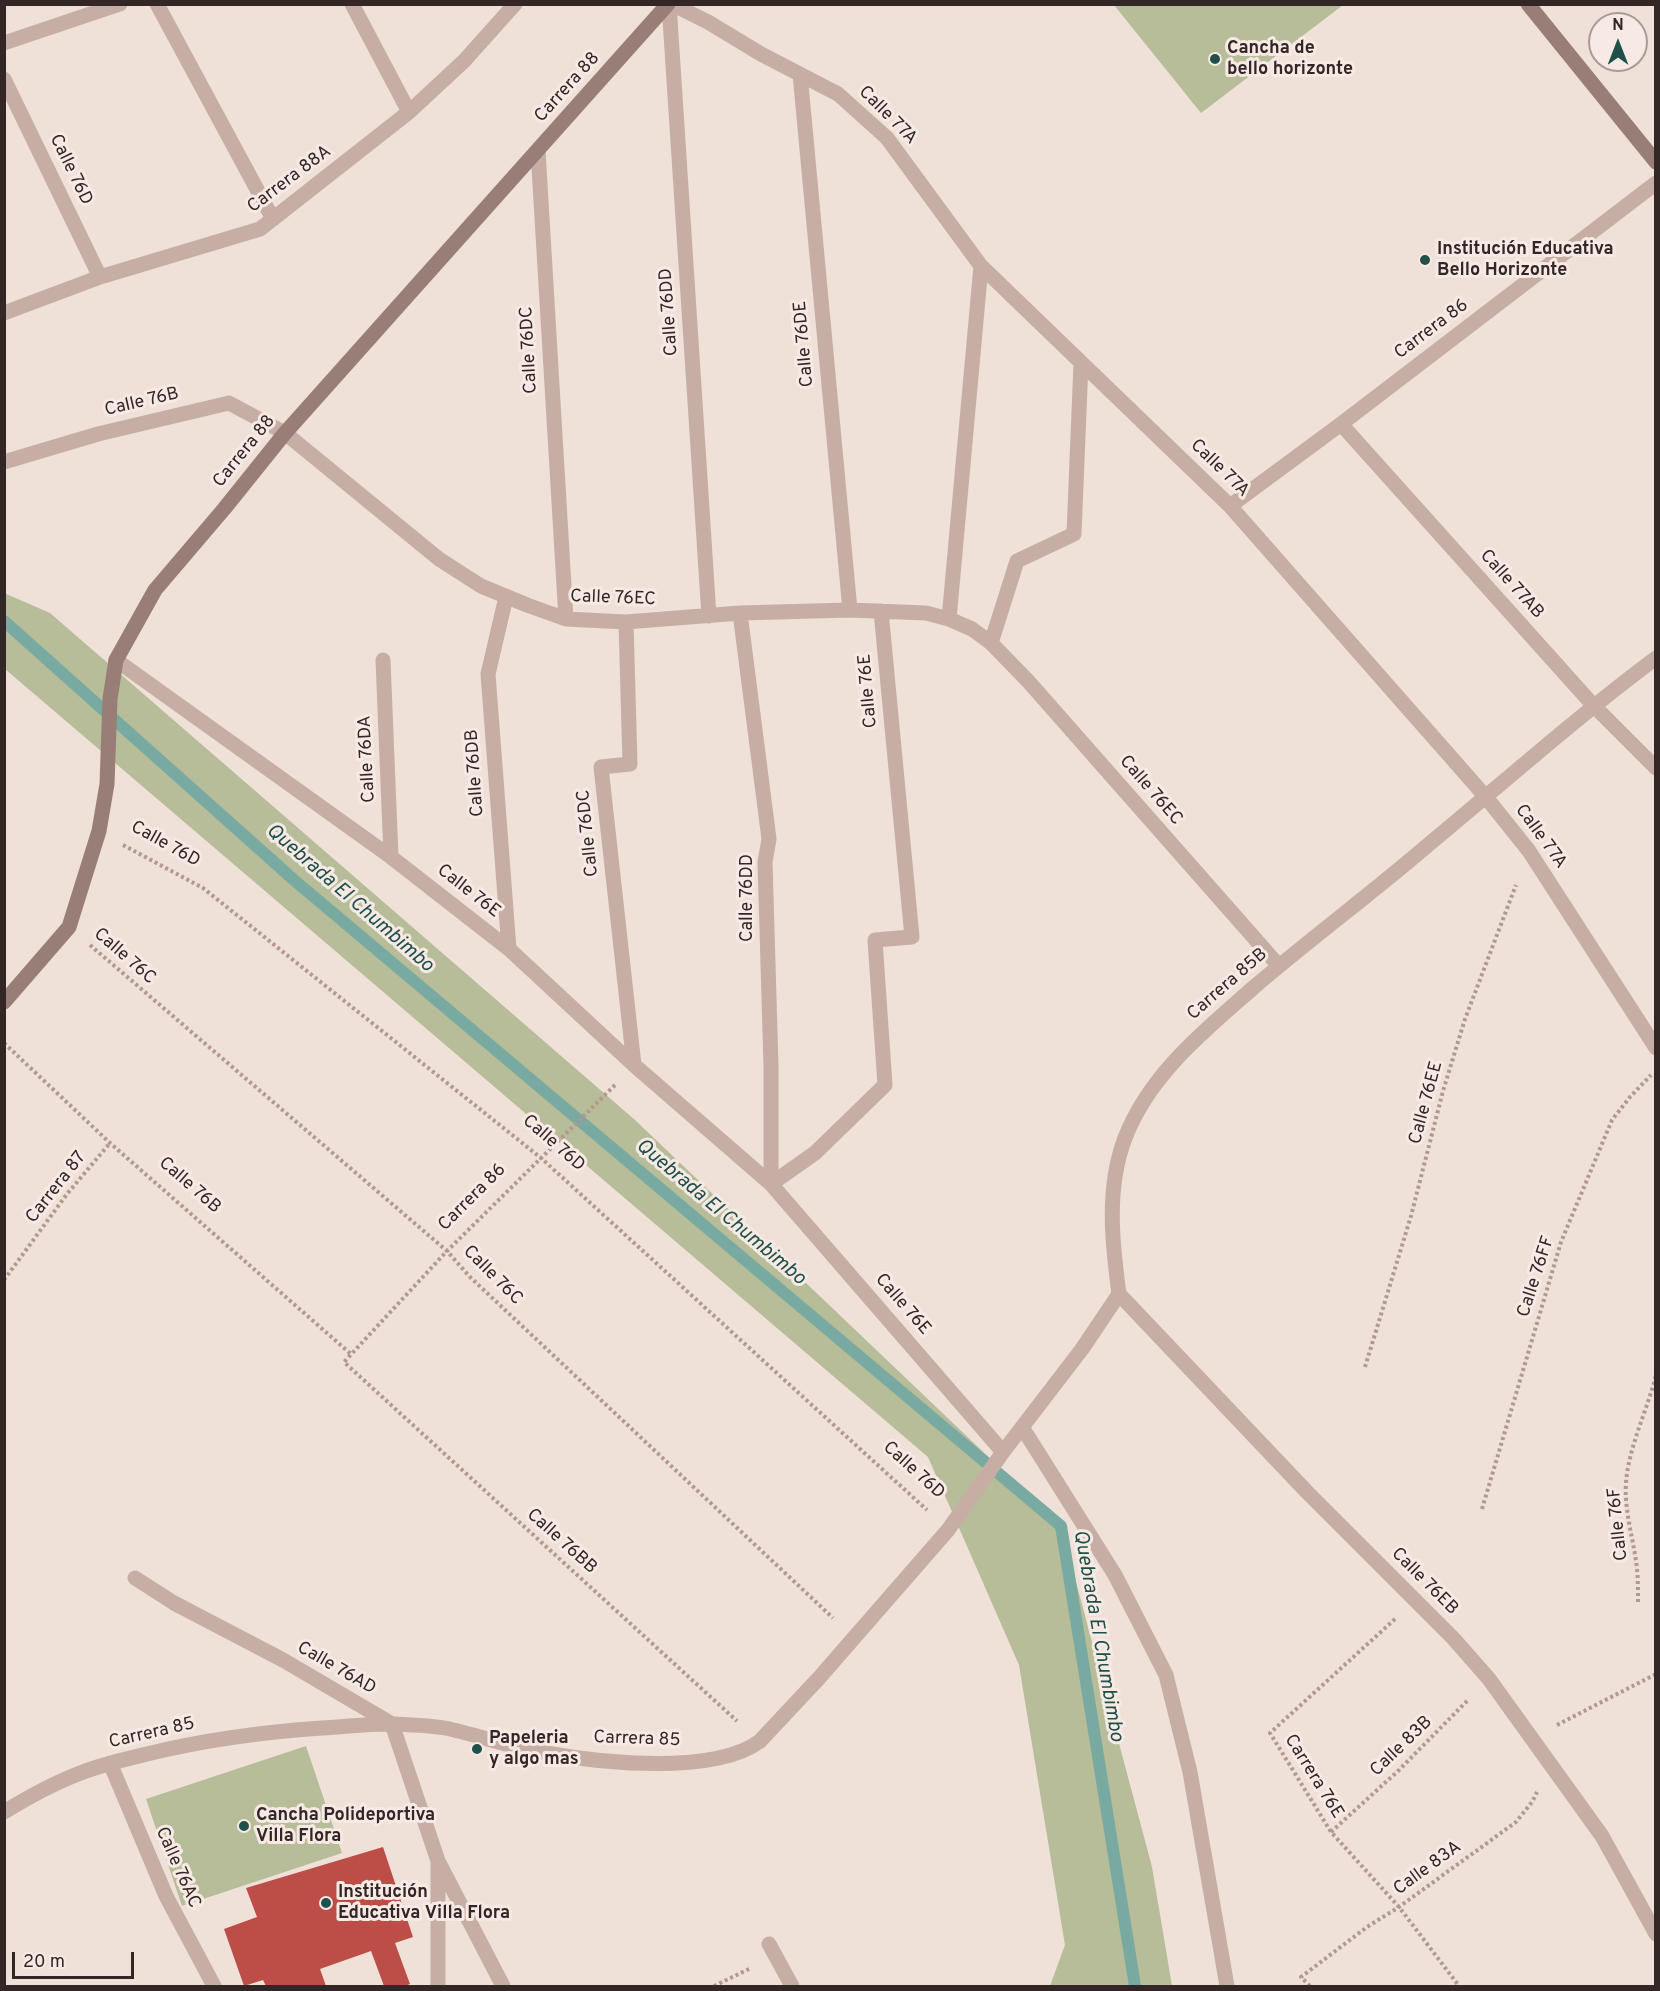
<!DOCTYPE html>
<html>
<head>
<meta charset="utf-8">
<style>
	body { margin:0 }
	#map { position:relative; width:1660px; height:1991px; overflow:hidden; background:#efe0d8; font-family:Overpass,sans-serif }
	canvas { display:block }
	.frame { position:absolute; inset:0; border:6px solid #322726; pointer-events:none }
	.north { position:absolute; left:1588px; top:12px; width:60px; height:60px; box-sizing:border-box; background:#f7eae4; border:2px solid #a89c98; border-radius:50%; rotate:0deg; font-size:16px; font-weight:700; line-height:24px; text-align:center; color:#322726 }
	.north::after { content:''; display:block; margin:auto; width:21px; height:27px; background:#1f504a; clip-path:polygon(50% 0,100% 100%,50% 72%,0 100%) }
	.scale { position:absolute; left:12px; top:1952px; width:122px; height:27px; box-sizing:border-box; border:3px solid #322726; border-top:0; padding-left:8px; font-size:18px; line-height:21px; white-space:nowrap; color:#322726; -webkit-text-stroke:4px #f7eae4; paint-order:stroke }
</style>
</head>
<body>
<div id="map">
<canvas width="1660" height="1991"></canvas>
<div class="frame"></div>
<div class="north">N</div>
<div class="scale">20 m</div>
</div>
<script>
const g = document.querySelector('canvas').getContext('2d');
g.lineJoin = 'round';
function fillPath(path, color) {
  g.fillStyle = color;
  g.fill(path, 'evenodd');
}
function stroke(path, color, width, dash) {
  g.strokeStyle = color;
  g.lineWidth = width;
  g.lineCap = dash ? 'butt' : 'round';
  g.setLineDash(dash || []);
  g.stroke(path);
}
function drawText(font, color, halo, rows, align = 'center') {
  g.font = font + ' Overpass,sans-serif';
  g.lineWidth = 6;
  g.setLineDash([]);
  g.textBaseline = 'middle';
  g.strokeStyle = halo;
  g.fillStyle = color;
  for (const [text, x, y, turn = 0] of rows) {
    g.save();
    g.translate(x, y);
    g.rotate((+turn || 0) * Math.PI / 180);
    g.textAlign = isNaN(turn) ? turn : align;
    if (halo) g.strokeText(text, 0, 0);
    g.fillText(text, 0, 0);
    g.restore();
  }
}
const green = new Path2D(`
	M1114 5H1343L1201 113Z
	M4 593 50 613 635 1120 1061 1526 1152 1867 1172 1986H1050L1065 1945 1019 1665 928 1457 5 669Z
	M306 1746 342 1853 182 1906 146 1799Z`);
const stream = new Path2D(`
	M4 621 294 880 1061 1526 1135 1986`);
const building = new Path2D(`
	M383 1847 413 1937 395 1943 410 1984 405 1986H384L371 1951 320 1969 326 1986H266L263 1980 244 1986 224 1929 257 1917 246 1888Z`);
const path = new Path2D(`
	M123 845 203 888 541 1158 927 1510
	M90 945 447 1251 470 1277 833 1618
	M4 1043 110 1143 352 1355
	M615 1085 447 1251 344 1362 737 1721
	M4 1280 67 1194 110 1143
	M1365 1367 1411 1216 1443 1091 1465 1019 1516 885
	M1482 1509 1561 1242 1612 1120 1630 1097 1651 1075
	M1638 1602C1638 1591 1638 1580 1637 1569 1634 1540 1624 1512 1626 1482 1629 1446 1647 1411 1656 1375
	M1395 1619 1270 1733 1331 1832 1399 1907 1459 1986
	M1557 1725 1656 1674
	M1331 1832 1398 1771 1469 1699
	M714 1986 751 1968
	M1310 1986 1301 1977 1367 1927 1399 1907 1516 1822 1532 1802 1537 1792`);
const street = new Path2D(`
	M157 4 273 219
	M352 4 409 112
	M669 4 709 616
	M672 4 708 22 761 54 838 94 887 138 981 266 1230 506 1485 796 1529 851 1656 1048
	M4 43 120 4
	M800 74 850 610
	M4 79 100 277
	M538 151 566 619
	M4 313 100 277 260 229 409 112 464 61 515 4
	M1341 424 1593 705 1656 768
	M4 462 98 434 229 403 285 433 439 559 481 586 527 605 566 619 626 622 740 613 850 610 926 613 949 619 972 629 991 643 1028 681 1279 966
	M1230 506 1341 424 1656 183
	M506 597 488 674 509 949
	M740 613 769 839 765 862 771 1066V1184
	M949 619 981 266
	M626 622 630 764 601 767 634 1065
	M991 643 1017 561 1074 534 1081 363
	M116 660 391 857 509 949 634 1065 771 1184 1003 1452
	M383 660 391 857
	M771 1184 815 1153 885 1085 875 940 912 937 881 611
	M1119 1294 1306 1491 1453 1638 1489 1679 1602 1836 1656 1934
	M1022 1427 1115 1575 1166 1675 1190 1772 1227 1986
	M135 1578 174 1603 283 1660 392 1724 438 1861 503 1986
	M110 1763 166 1896 214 1986
	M4 1812C27 1798 48 1786 73 1776 96 1766 122 1760 147 1754 204 1740 263 1732 322 1728 346 1727 371 1723 395 1724 411 1725 429 1725 445 1728 479 1735 512 1748 546 1753 601 1763 715 1775 760 1741L819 1678 948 1530 1003 1452 1082 1349 1119 1294C1112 1242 1106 1188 1125 1138 1149 1075 1204 1031 1253 988 1310 939 1371 894 1428 845 1504 782 1577 717 1656 658
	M438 1864V1986
	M769 1944 792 1986`);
const secondary = new Path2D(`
	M1528 4 1656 162
	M4 1002 69 927 99 831 107 784 110 699 116 660 155 590 224 509 285 433 668 4`);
const markers = [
	[1215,59,6,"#1f504a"],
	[1425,260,6,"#1f504a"],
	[477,1749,6,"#1f504a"],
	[244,1826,6,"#1f504a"],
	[326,1903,6,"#1f504a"]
];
const poiNames = [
	["Cancha de",1227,49],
	["bello horizonte",1227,70],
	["Institución Educativa",1437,250],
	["Bello Horizonte",1437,271],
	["Papeleria",489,1739],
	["y algo mas",489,1760],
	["Cancha Polideportiva",256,1816],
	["Villa Flora",256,1837],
	["Institución",338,1893],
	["Educativa Villa Flora",338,1914]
];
const streetNames = [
	["Carrera 88",568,88,-48],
	["Calle 77A",887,116,45],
	["Calle 76D",70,170,64],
	["Carrera 88A",290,180,-37],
	["Calle 76DD",670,312,-94],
	["Carrera 86",1432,330,-37],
	["Calle 76DE",805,344,-95],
	["Calle 76DC",530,350,-93],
	["Calle 76B",142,403,-13],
	["Carrera 88",245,452,-51],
	["Calle 77A",1219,469,44],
	["Calle 77AB",1511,585,48],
	["Calle 76EC",613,599,2],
	["Calle 76E",869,691,-95],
	["Calle 76DA",368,759,-93],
	["Calle 76DB",476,773,-94],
	["Calle 76EC",1150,791,49],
	["Calle 76DC",589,833,-96],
	["Calle 77A",1540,837,54],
	["Calle 76D",165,845,29],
	["Calle 76E",468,892,38],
	["Calle 76DD",748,898,-90],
	["Calle 76C",124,957,41],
	["Carrera 85B",1228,985,-41],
	["Calle 76EE",1427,1103,-75],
	["Calle 76D",553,1144,41],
	["Calle 76B",189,1186,41],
	["Carrera 87",57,1188,-52],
	["Carrera 86",473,1198,-45],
	["Calle 76C",492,1276,45],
	["Calle 76FF",1537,1277,-72],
	["Calle 76E",902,1305,49],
	["Calle 76D",913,1471,42],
	["Calle 76F",1619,1524,-96],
	["Calle 76BB",561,1542,42],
	["Calle 76EB",1424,1582,45],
	["Calle 76AD",336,1669,30],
	["Carrera 85",152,1734,-13],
	["Carrera 85",637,1740,2],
	["Calle 83B",1402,1747,-44],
	["Carrera 76E",1313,1777,58],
	["Calle 76AC",177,1868,66],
	["Calle 83A",1428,1869,-36]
];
const waterNames = [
	["Quebrada El Chumbimbo",349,899,41],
	["Quebrada El Chumbimbo",720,1213,40],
	["Quebrada El Chumbimbo",1097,1636,80]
];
fillPath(green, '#b7bc99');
stroke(stream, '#79aaa2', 12);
fillPath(building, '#bd4e47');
stroke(path, '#b19890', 4, [3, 3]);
stroke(street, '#c6aea5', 15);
stroke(secondary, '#997d77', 15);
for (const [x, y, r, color] of markers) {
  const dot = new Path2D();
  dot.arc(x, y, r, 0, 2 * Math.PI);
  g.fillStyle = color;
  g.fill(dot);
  stroke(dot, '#f7eae4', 2);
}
drawText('bold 18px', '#322726', '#f7eae4', poiNames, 'left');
drawText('18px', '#322726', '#f7eae4', streetNames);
drawText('italic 20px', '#1f504a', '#f7eae4', waterNames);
</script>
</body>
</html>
